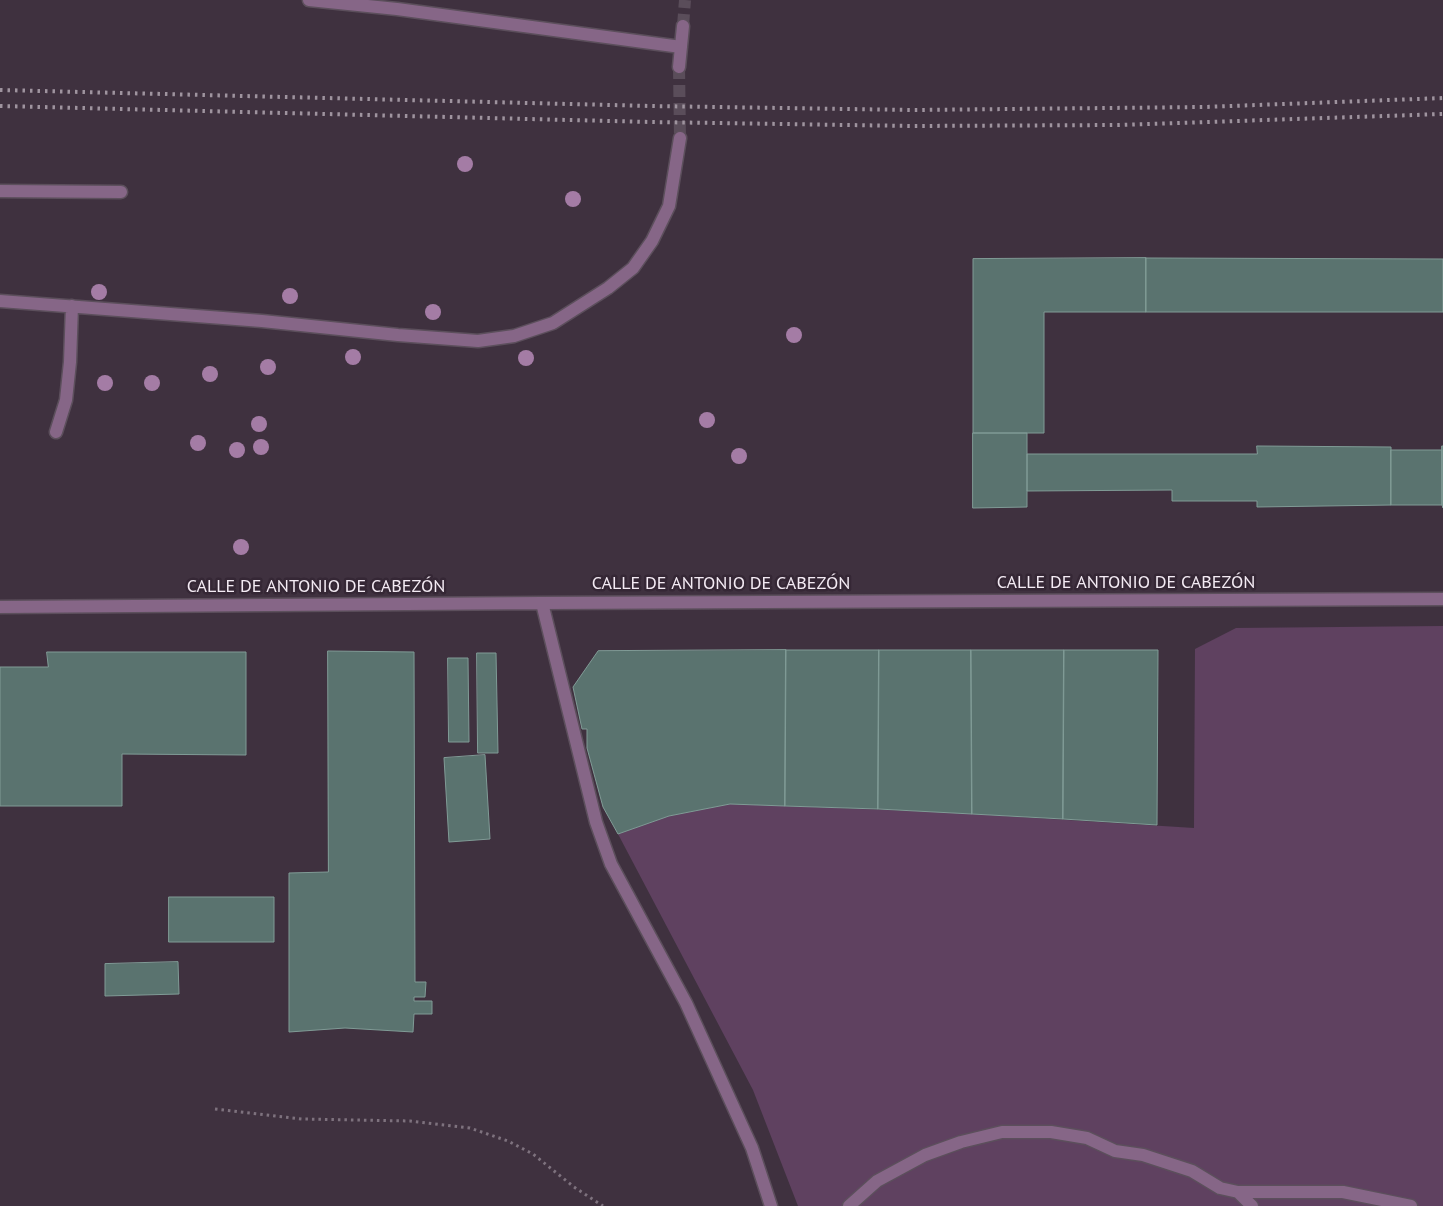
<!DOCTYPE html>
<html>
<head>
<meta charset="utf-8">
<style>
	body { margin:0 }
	canvas { display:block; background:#3f313f }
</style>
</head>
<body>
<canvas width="1443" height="1206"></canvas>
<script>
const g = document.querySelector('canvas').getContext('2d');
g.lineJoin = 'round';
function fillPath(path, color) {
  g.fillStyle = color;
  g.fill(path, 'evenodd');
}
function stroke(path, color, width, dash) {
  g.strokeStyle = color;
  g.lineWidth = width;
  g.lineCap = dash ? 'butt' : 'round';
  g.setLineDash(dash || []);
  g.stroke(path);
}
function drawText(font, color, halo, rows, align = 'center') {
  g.font = font + ' "PT Sans",sans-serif';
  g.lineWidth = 5;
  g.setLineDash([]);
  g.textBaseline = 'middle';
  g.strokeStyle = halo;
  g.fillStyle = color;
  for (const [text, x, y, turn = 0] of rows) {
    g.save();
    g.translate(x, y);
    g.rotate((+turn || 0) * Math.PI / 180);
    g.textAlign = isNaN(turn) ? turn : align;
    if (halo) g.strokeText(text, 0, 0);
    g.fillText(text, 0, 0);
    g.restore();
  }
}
const green = new Path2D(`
	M1443 626V1206H798L753 1090 618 834 669 816 730 804 940 812 1194 828 1195 649 1236 628Z`);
const building = new Path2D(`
	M1146 258V312H1044V433H973V259Z
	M1146 258 1443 259V312H1146Z
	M973 433H1027V507L973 508Z
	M1257 446 1391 447V505L1257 507V501H1172V490L1027 491V454H1257Z
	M1442 446H1443V508L1442 505Z
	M1391 450H1442V505H1391Z
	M786 650 785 806 730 804 669 816 618 834 603 807 587 748V729H582L573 687 598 651Z
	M786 650H879L878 809 785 806Z
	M879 650H971L972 814 878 809Z
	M971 650H1064L1063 819 972 814Z
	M1064 650H1158L1157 825 1063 819Z
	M328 651 414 652 415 982H426L425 997H414V1001H432V1014H414L413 1032 345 1028 289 1032V873L328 872Z
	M47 652H246V755L122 754V806H0V667H48Z
	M477 653H496L498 753H478Z
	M448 658H468L469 742H449Z
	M485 755 490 839 449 842 444 758Z
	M169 897H274V942H169Z
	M178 962 179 994 105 996V964Z`);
const minorTunnel = new Path2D(`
	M683 26 685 0
	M679 67 680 138`);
const path = new Path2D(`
	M215 1109 302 1119 410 1121 470 1128 508 1141 533 1154 574 1187 603 1206`);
const minor = new Path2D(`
	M309 0 397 9 681 47
	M679 67 683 26
	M0 191 121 192
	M0 301 262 321 398 335 478 341 514 336 553 323 608 288 633 268 652 241 669 206 680 138
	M56 432 66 400 70 362 72 306
	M542 603 596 822 611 864 686 1003 752 1148 771 1206
	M0 607 542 603 1443 599
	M1238 1192 1252 1206
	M849 1206 877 1181 925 1155 961 1142 1002 1132H1051L1087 1138 1115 1151 1143 1155 1192 1171 1220 1188 1238 1192H1343L1411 1206`);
const rail = new Path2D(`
	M0 90 651 106 913 110 1204 107 1443 98
	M0 106 651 122 913 126 1118 125 1443 114`);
const trees = [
	[465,164],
	[573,199],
	[99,292],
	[290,296],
	[433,312],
	[794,335],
	[353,357],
	[526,358],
	[268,367],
	[210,374],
	[105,383],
	[152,383],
	[707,420],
	[259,424],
	[198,443],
	[261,447],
	[237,450],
	[739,456],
	[241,547]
];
const streetNames = [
	["CALLE DE ANTONIO DE CABEZÓN",1126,583],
	["CALLE DE ANTONIO DE CABEZÓN",721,584],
	["CALLE DE ANTONIO DE CABEZÓN",316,587]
];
fillPath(green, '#5f4160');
fillPath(building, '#5a736f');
stroke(building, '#809b96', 1);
stroke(minorTunnel, '#5a4d5a', 12, [12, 6]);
stroke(minor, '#5c4f5c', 15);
stroke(path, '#7e727e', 3, [2.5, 4]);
stroke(minor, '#866687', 12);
stroke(rail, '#9f949f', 4, [2.5, 5]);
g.fillStyle = '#a47ca5';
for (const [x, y] of trees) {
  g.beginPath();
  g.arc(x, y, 8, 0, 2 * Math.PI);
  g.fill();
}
drawText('18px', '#f4ebf4', '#352735', streetNames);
</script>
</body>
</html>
